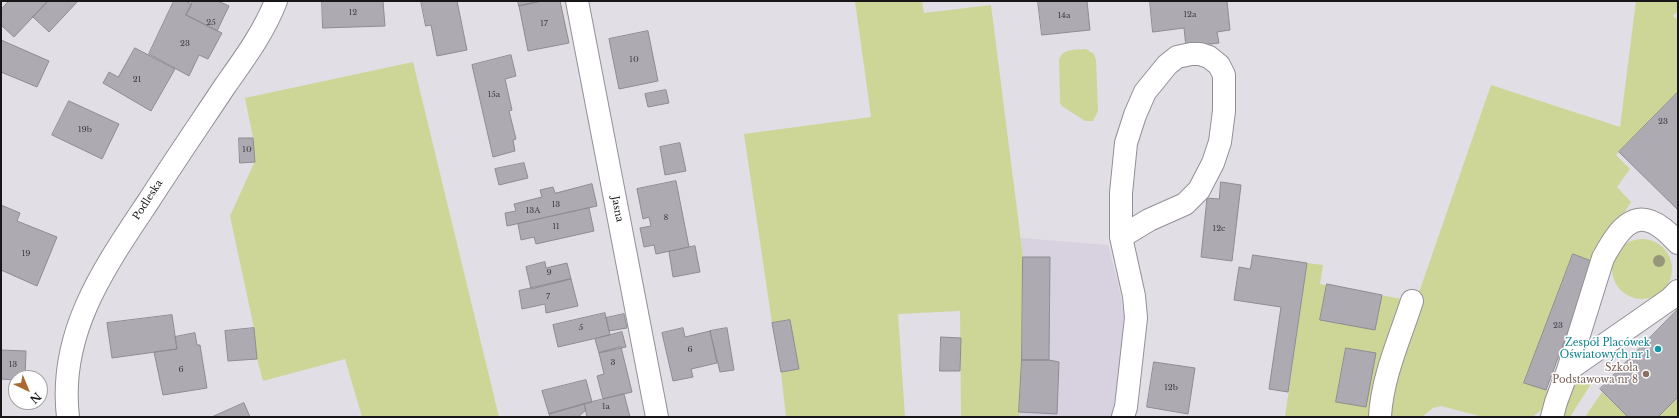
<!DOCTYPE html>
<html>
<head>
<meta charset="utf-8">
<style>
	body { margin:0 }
	#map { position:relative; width:1679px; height:418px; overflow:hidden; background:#e2dee6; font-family:"Libre Baskerville",serif }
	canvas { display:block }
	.frame { position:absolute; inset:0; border:2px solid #181619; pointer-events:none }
	.north { position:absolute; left:8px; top:370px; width:40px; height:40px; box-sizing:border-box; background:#fff; border:1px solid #a3a2a3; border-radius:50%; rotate:136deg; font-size:11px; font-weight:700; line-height:16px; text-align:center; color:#181619 }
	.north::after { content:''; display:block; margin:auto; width:14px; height:18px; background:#a96a32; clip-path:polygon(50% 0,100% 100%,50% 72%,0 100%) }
</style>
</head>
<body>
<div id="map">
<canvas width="1679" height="418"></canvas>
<div class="frame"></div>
<div class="north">N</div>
</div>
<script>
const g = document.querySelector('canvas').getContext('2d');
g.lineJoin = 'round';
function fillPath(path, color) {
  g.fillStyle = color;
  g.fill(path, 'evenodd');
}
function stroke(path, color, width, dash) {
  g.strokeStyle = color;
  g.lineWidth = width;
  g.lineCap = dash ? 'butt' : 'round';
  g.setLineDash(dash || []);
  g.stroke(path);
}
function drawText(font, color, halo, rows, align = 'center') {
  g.font = font + ' "Libre Baskerville",serif';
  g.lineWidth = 3;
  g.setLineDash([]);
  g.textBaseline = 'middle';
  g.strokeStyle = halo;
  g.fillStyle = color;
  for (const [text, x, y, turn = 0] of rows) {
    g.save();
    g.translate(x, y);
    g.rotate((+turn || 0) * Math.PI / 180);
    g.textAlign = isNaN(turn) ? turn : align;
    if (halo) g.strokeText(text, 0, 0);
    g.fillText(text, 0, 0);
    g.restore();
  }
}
const built = new Path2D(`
	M1021 238 1108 245 1118 283 1126 324 1113 417H1019L1022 360 1023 257Z`);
const green = new Path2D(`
	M855 1H922L924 13 991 5 1023 257 1022 360 1019 417H961L960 311 898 314 905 417H786L781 372 798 369 772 323 744 134 871 117Z
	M1636 1H1678V11L1673 16 1678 20V92L1616 155 1630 169 1617 187 1631 202 1594 262 1573 254 1525 383 1549 390 1543 409 1532 417H1483L1441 406 1433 408 1422 417H1384L1416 301 1491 85 1620 127Z
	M1086 49 1094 54 1096 60 1098 111 1093 121H1085L1062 106 1060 103 1059 60C1063 48 1075 50 1086 49Z
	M413 62 499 417H362L345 359 263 381 257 359 254 328 230 216 255 161 253 138 245 98Z
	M1612 269a30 30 0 1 1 60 0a30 30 0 1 1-60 0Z
	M1307 263 1323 265 1320 284 1407 300 1376 417H1285Z
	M1581 378 1591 384 1570 417H1564C1565 407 1573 384 1581 378Z
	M1602 392 1628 417H1585Z
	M1678 397V417H1658Z`);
const building = new Path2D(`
	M9 1H48L14 37 1 25V10Z
	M48 1H78L49 32 33 17Z
	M174 1H185L192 4 186 15 222 33 208 59 199 55 189 76 149 54Z
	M193 1H218L229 6 217 31 186 15Z
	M322 1H383L385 26 323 28Z
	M421 1H457L467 50 437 56 431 25 426 26Z
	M518 1H542L519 6Z
	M542 1H560L569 43 528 51 519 6Z
	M1038 1H1087L1090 30 1042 35Z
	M1150 1H1227L1230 30 1217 32 1219 43 1186 47 1184 28 1153 32Z
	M648 31 658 81 619 89 609 39Z
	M1 40 49 61 37 87 1 72Z
	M135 48 175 69 151 111 103 83 109 72 118 77Z
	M511 55 516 76 505 79 512 110 509 111 516 139 513 140 515 151 493 157 472 65Z
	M666 90 669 103 648 107 645 94Z
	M1678 92V210L1619 152Z
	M69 101 119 124 102 159 52 135Z
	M239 138H253L255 162 240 163Z
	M680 143 686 171 665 175 660 147Z
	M524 163 528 178 499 185 495 169Z
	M676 181 689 247 656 254 654 245 644 247 640 228 651 226 649 217 643 219 637 189Z
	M1221 182 1241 185 1232 261 1201 257 1207 198 1219 199Z
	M592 184 597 206 507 226 505 213 516 211 514 204 542 197 540 190 553 187 555 193Z
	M1 205 20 213 17 221 57 237 37 286 1 270Z
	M589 208 594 231 536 244 534 237 521 240 518 224Z
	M695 246 700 272 673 277 669 252Z
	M1573 254 1594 262 1546 390 1524 383Z
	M1253 255 1307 263 1288 392 1269 389 1281 307 1234 300 1239 267 1250 269Z
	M1023 257H1050L1049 360H1022Z
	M545 262 546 268 567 263 571 279 531 289 526 267Z
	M571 279 578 306 546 313 545 304 522 309 519 291Z
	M1327 284 1382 295 1375 330 1320 320Z
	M1678 309V397L1658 417H1628L1600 389Z
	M605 313 610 335 558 347 553 325Z
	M624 314 627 328 609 331 606 318Z
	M172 315 177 349 112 358 107 323Z
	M790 320 799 369 781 372 772 323Z
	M254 328 257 359 228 361 225 331Z
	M683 328 685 337 710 331 717 363 691 369 693 377 673 381 662 333Z
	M727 328 734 370 720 372 710 331Z
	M622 332 626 347 599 353 595 339Z
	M195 333 197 345H200L207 388 163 395 154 352 177 349 175 337Z
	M941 337 961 338 960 371H940Z
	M621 347 632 392 603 399 597 376 604 374 599 353Z
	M1346 348 1376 353 1366 407 1336 402Z
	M1 350 26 351 25 378H16V380L1 379Z
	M1022 360H1049L1059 362 1057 414 1019 412Z
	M1154 362 1195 368 1188 414 1147 407Z
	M586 380 592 402 549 414 542 391Z
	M624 394 630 417H587L584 404Z
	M244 403 250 417H212Z
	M584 404 586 410 578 417H550L549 414Z`);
const minor = new Path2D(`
	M577 1 657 417
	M1121 237 1149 220 1185 204 1199 190 1213 163 1220 142 1224 111V75L1219 65 1209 57 1200 54H1191L1177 57 1167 65 1145 92 1135 115 1126 143 1121 193V237L1134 296 1136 318 1126 407 1123 417
	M1568 370 1670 299 1678 291
	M68 417C58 333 104 268 148 202 173 163 199 125 225 86 244 59 264 32 276 1
	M1380 417C1382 377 1400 338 1412 301
	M1552 417 1556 402 1568 370 1603 258C1616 235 1632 205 1662 228 1668 232 1673 238 1678 243`);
const trees = [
	[1659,261]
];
const markers = [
	[1658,349,4,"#0f9aa8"],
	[1646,374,4,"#8d6e63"]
];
const numberNames = [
	["12",353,13],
	["12a",1190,15],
	["14a",1064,16],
	["25",211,23],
	["17",544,24],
	["23",185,44],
	["10",634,60],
	["21",137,80],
	["15a",494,95],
	["23",1663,122],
	["19b",85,130],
	["10",247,150],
	["13",556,205],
	["13A",533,211],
	["8",666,218],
	["11",556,227],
	["12c",1219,229],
	["19",26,254],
	["9",549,273],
	["7",548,297],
	["23",1558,326],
	["5",581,328],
	["6",690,350],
	["3",613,363],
	["13",13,365],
	["6",181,370],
	["12b",1171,388],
	["1a",606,407]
];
const streetNames = [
	["Podleska",148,200,-57],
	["Jasna",617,209,79]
];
const cultureNames = [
	["Zespół Placówek",1650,343],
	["Oświatowych nr 1",1650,355]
];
const educationNames = [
	["Szkoła",1638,368],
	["Podstawowa nr 8",1638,380]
];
fillPath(built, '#d8d1df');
fillPath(green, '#cdd697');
fillPath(building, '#aeaab2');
stroke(building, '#8f8b92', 1);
stroke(minor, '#938f96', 24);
stroke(minor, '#fff', 22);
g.fillStyle = '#96977a';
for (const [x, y] of trees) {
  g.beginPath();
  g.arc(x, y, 6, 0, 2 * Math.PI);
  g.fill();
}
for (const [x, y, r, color] of markers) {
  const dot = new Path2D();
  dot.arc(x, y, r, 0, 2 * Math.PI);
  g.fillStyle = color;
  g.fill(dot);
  stroke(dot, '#fff', 1.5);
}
drawText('8px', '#3e3b3f', null, numberNames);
drawText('10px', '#181619', '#fff', streetNames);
drawText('10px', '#0d838f', '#fff', cultureNames, 'right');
drawText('10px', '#785e54', '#fff', educationNames, 'right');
</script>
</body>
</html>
